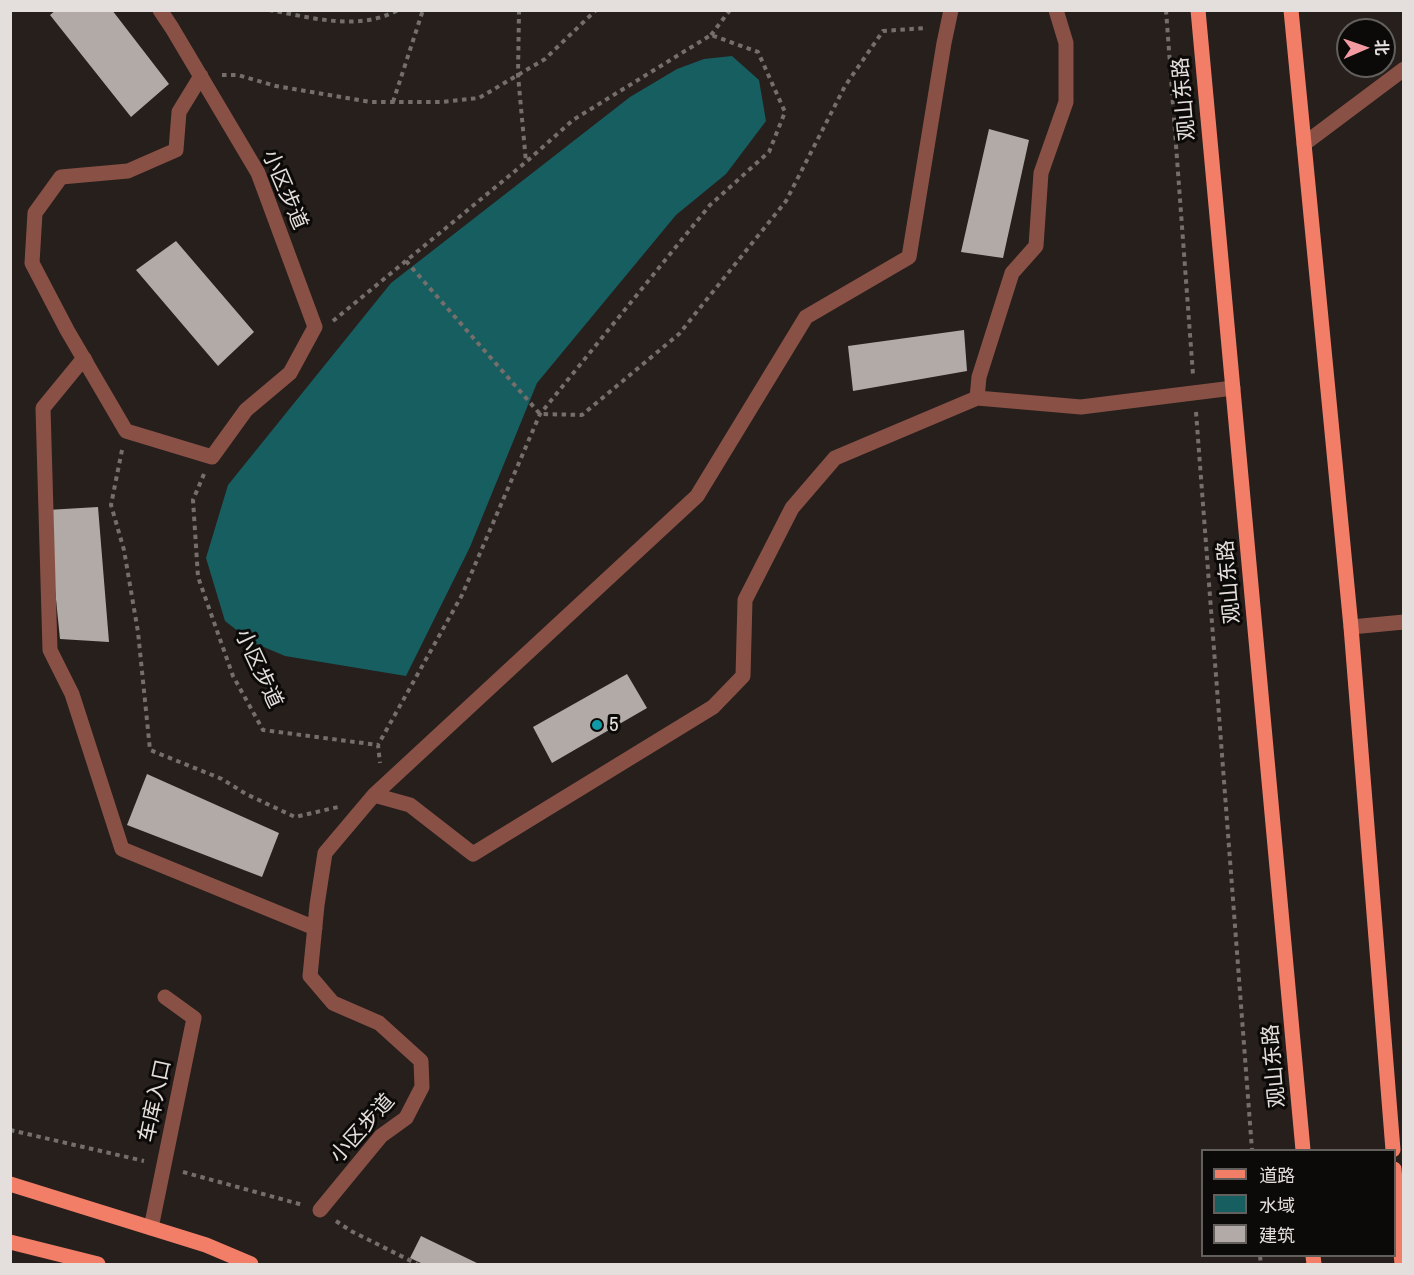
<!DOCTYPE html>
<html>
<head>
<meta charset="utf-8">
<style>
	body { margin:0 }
	#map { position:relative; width:1414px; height:1275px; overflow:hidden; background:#261f1c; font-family:"Archivo Narrow","Noto Sans SC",sans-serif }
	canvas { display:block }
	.frame { position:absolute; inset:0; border:12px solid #e4dfdd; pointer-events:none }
	.legend { position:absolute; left:1201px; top:1149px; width:195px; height:108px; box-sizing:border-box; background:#0c0a08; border:2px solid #625f5d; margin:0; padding:8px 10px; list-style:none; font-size:18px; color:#e4dfdd }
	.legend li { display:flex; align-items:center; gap:12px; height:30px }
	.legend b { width:30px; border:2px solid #625f5d }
	.north { position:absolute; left:1336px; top:18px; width:60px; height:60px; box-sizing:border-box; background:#0c0a08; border:2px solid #625f5d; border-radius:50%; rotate:88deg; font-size:16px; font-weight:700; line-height:24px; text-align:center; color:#e4dfdd }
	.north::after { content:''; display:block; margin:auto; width:21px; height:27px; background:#f49aa1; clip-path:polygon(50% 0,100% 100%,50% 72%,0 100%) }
</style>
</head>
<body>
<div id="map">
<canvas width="1414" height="1275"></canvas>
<div class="frame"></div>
<ul class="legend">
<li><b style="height:8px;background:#f27e68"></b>道路</li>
<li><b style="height:16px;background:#175e61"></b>水域</li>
<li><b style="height:16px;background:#b2aaa6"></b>建筑</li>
</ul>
<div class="north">北</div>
</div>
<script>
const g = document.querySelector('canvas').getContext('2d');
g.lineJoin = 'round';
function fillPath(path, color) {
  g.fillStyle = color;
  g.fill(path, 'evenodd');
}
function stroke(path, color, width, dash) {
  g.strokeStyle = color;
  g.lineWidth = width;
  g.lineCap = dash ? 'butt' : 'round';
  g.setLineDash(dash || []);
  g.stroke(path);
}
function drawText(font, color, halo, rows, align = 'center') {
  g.font = font + ' "Archivo Narrow","Noto Sans SC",sans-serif';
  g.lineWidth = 6;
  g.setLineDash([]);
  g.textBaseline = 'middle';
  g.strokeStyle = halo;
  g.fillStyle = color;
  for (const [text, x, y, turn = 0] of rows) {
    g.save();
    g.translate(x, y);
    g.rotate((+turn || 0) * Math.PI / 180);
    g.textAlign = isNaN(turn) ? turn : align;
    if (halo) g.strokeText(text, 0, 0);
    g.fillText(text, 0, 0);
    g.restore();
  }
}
const water = new Path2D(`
	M732 56 759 80 766 121 726 174 676 215 537 383 470 547 406 676 285 656 252 642 225 621 206 558 228 485 391 283 630 97 677 69 704 59Z`);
const building = new Path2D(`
	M56 10H112L169 84 131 117 50 15Z
	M989 129 1029 140 1003 258 961 252Z
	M176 241 254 332 218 366 136 270Z
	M964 330 967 371 853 391 848 346Z
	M98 507 109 642 60 639 47 510Z
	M627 674 647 708 552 763 533 727Z
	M147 774 279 833 262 877 127 825Z
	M421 1236 479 1264H423L410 1258Z`);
const path = new Path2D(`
	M269 10C310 17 358 32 398 10
	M519 10 518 75 526 162
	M1166 10 1193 375
	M711 35 730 10
	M222 75H238L276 86 370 102H441L479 98 545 59 596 10
	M393 102 423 10
	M406 261 540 414 582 415 679 334 786 201 845 86 883 31 926 28
	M333 321 526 162 573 120 711 35 758 52 785 112 769 152 710 205 540 414 462 595 378 745
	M1196 412 1252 1150
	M122 450 111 505 124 550 138 632 150 750 222 779 246 794 295 817 338 807
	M204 474 193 500 198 577 233 676 263 730 378 745 380 763
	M10 1130 144 1161
	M183 1172 303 1205
	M336 1221 351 1231 417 1264
	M1260 1256 1261 1264`);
const minor = new Path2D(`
	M160 10 172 28 258 173 315 327 290 373 246 410 212 457 126 431 67 330 32 263 35 213 61 177 128 171 176 150 179 112 201 76
	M1304 144 1404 69
	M88 366 84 358 43 408 50 650 72 694 122 849 315 928
	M977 398 979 377 1012 273 1036 246 1041 173 1066 102V43L1056 10
	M1351 627 1404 622
	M374 795 410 805 473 854 713 707 743 676 745 600 792 508 835 458 977 398 1081 407 1233 388
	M320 1210 381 1136 406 1118 422 1087 421 1061 379 1023 333 1003 310 976 317 905 325 853 374 795 697 496 806 317 909 257 944 43 951 10
	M151 1228 194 1018 165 997`);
const major = new Path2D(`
	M1198 10 1303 1150
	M1291 10 1351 627 1393 1150
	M1394 1169 1402 1264
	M10 1184 206 1245 251 1264
	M10 1242 98 1264
	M1313 1256 1314 1264`);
const markers = [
	[597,725,6,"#0f9aa8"]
];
const streetNames = [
	["观山东路",1185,99,-95],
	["小区步道",284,190,67],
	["观山东路",1230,582,-95],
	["小区步道",258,669,65],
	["观山东路",1275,1066,-95],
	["车库入口",156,1101,-78],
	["小区步道",363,1129,-48]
];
const poiNames = [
	["5",609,725]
];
fillPath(water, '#175e61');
fillPath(building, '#b2aaa6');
stroke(path, '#756f6c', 4, [4.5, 4.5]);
stroke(minor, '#895146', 15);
stroke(major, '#f27e68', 15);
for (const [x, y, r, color] of markers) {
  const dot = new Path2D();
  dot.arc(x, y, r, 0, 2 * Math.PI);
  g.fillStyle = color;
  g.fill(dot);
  stroke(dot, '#0c0a08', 2);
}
drawText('21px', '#e4dfdd', '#0c0a08', streetNames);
drawText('21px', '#e4dfdd', '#0c0a08', poiNames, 'left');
</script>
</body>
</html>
